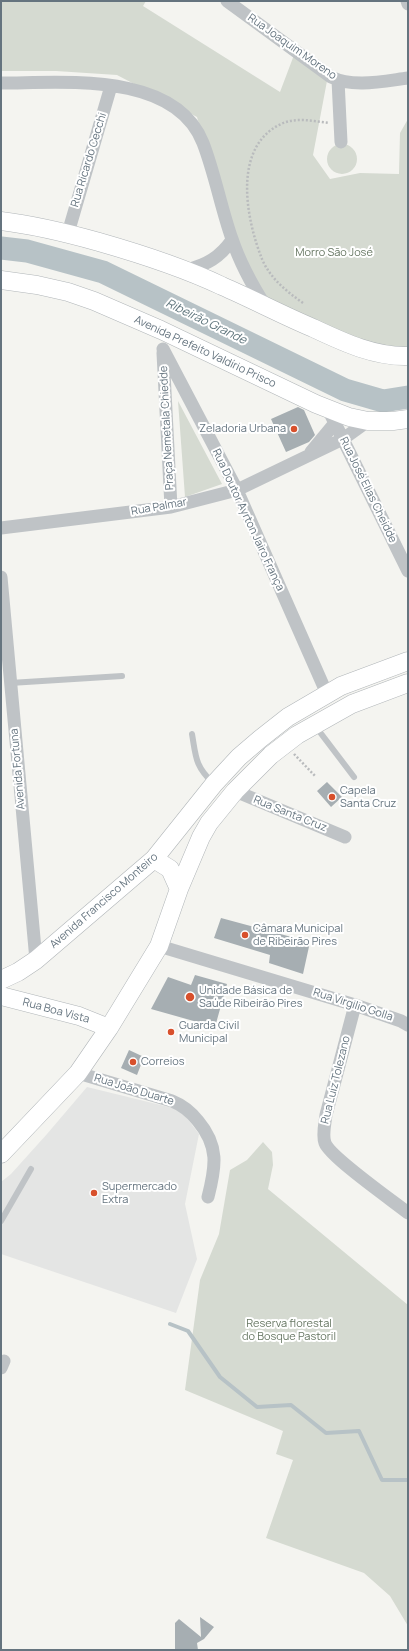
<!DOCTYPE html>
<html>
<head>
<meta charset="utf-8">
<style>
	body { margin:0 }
	#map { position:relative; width:409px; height:1651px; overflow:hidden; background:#f4f4f0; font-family:Manrope,sans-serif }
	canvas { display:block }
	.frame { position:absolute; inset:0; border:2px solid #65747f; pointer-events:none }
</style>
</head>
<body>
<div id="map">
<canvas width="409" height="1651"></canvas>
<div class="frame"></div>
</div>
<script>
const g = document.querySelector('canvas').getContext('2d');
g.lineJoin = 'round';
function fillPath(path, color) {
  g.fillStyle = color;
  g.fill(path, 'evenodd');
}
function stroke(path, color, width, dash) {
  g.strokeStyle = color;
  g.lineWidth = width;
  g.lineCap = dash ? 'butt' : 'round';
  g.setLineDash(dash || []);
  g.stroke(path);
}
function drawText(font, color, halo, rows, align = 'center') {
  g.font = font + ' Manrope,sans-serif';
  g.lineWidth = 4;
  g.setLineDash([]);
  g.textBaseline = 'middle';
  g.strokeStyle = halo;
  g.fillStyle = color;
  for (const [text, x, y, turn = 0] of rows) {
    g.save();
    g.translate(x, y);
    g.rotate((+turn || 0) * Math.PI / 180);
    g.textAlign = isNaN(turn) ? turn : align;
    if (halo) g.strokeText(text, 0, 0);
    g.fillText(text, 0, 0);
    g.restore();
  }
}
const built = new Path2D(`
	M87 1087 181 1110 199 1134 185 1204 197 1259 176 1313 1 1254V1182L11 1174 47 1134Z`);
const green = new Path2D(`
	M1 1H146L143 6 280 92 294 55 327 81 313 155 330 179 360 173 399 174 400 133 408 119V353L394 354 276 309 259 291 224 210 197 117 117 75 56 71H1Z
	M327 159a15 15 0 1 1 30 0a15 15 0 1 1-30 0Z
	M178 401 222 484 185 497Z
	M263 1142 272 1152 273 1165 268 1189 408 1305V1626L390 1596 364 1573 266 1538 293 1460 276 1454 283 1431 185 1390 200 1280 219 1234 230 1170 247 1160Z`);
const stream = new Path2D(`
	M170 1324 188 1331 220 1377 257 1407 291 1405 326 1433 359 1431 382 1480H408`);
const river = new Path2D(`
	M1 248 27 251 103 272 345 390 383 401 408 397`);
const building = new Path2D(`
	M298 407 304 410 315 435 309 442 286 452 271 419Z
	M327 782 342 797 331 807 317 791Z
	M221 918 310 942 303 974 269 963 270 955 214 938Z
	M195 975 227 984 215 1027 151 1009 168 977 191 985Z
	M129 1050 144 1057 137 1075 121 1068Z
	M200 1617 214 1627 204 1639 197 1643 198 1650H175V1623L179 1619 201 1637Z`);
const path = new Path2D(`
	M303 303C286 291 270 278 262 259 246 219 232 147 281 124 295 117 313 121 329 123
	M294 754 316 777`);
const lane = new Path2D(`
	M10 683 122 676
	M316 727 354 777
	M192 734C196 757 195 766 213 783
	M1 1221 31 1169`);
const street = new Path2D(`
	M227 1 331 77C353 88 384 81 408 78
	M407 1 408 4
	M338 80 341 142
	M1 83C63 83 175 71 203 143 215 174 221 208 232 239 240 263 252 285 266 307
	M68 233 111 86
	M186 270C207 265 220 257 232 240
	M163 349 237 490 327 694
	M163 353 171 507
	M328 409 408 571
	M311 452 335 423
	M1 528 171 507 237 490 343 439 368 421
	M1 577 36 960
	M235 791 345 837
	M159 946 355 1005 401 1021 408 1025
	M355 1005 326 1115C325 1124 322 1135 325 1143 330 1157 393 1201 408 1213
	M78 1073 172 1101C182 1105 191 1112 198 1121 219 1146 216 1166 208 1197
	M1 1368 4 1361`);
const secondary = new Path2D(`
	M1 221C34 225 67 233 99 242 141 254 182 267 222 286 252 299 282 315 313 328 343 342 374 357 408 356
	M1 280 37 285 68 292 94 301 161 330 316 404 349 417 368 421H393L408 419
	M154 859 170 869 179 889
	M1 980 18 972 36 960 154 859 214 784 239 757 260 739 288 717 341 686 408 661
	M1 996 79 1016 109 1028
	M1 1154 78 1073 109 1028 159 946 179 889 201 837 209 823 235 791 271 755 297 735 352 704 408 683`);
const markers = [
	[294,429,4,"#d8502c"],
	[332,797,4,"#d8502c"],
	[245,935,4,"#d8502c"],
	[190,997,5,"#d8502c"],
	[171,1032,4,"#d8502c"],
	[133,1062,4,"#d8502c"],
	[94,1193,4,"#d8502c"]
];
const streetNames = [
	["Rua Joaquim Moreno",292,47,35],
	["Rua Ricardo Cecchi",89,160,-73],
	["Avenida Prefeito Valdírio Prisco",205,352,25],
	["Praça Nemetala Chiedde",167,428,-93],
	["Rua José Elias Cheidde",368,490,64],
	["Rua Palmar",159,507,-10],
	["Rua Doutor Ayrton Jairo França",248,520,65],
	["Avenida Fortuna",18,769,-95],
	["Rua Santa Cruz",290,814,22],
	["Avenida Francisco Monteiro",104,901,-41],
	["Rua Virgilio Golla",353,1005,18],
	["Rua Boa Vista",56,1011,15],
	["Rua Luiz Tolezano",336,1080,-76],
	["Rua João Duarte",134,1090,17]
];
const parkNames = [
	["Morro São José",334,253],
	["Reserva florestal",289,1324],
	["do Bosque Pastoril",289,1337]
];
const poiNames = [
	["Zeladoria Urbana",286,429,"right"],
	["Capela",340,791],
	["Santa Cruz",340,804],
	["Câmara Municipal",253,929],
	["de Ribeirão Pires",253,942],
	["Unidade Básica de",199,991],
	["Saúde Ribeirão Pires",199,1004],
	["Guarda Civil",179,1026],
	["Municipal",179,1039],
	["Correios",141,1062],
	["Supermercado",102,1187],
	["Extra",102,1200]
];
const waterNames = [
	["Ribeirão Grande",206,322,26]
];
fillPath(built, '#e4e5e4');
fillPath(green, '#d5dad1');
stroke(stream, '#b7c2c6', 4);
stroke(river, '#b7c2c6', 23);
fillPath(building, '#a6aeb2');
stroke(secondary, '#b0b5b8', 19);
stroke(path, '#b9bbbd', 2.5, [2, 2]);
stroke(lane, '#bfc3c6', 6);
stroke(street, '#bfc3c6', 13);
stroke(secondary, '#fff', 18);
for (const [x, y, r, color] of markers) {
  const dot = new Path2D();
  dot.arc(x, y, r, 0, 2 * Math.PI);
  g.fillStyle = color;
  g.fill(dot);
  stroke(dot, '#fff', 1.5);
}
drawText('11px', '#65747f', '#fff', streetNames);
drawText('11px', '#677763', '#fff', parkNames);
drawText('11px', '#65747f', '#fff', poiNames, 'left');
drawText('italic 12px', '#60767d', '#fff', waterNames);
</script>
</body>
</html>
